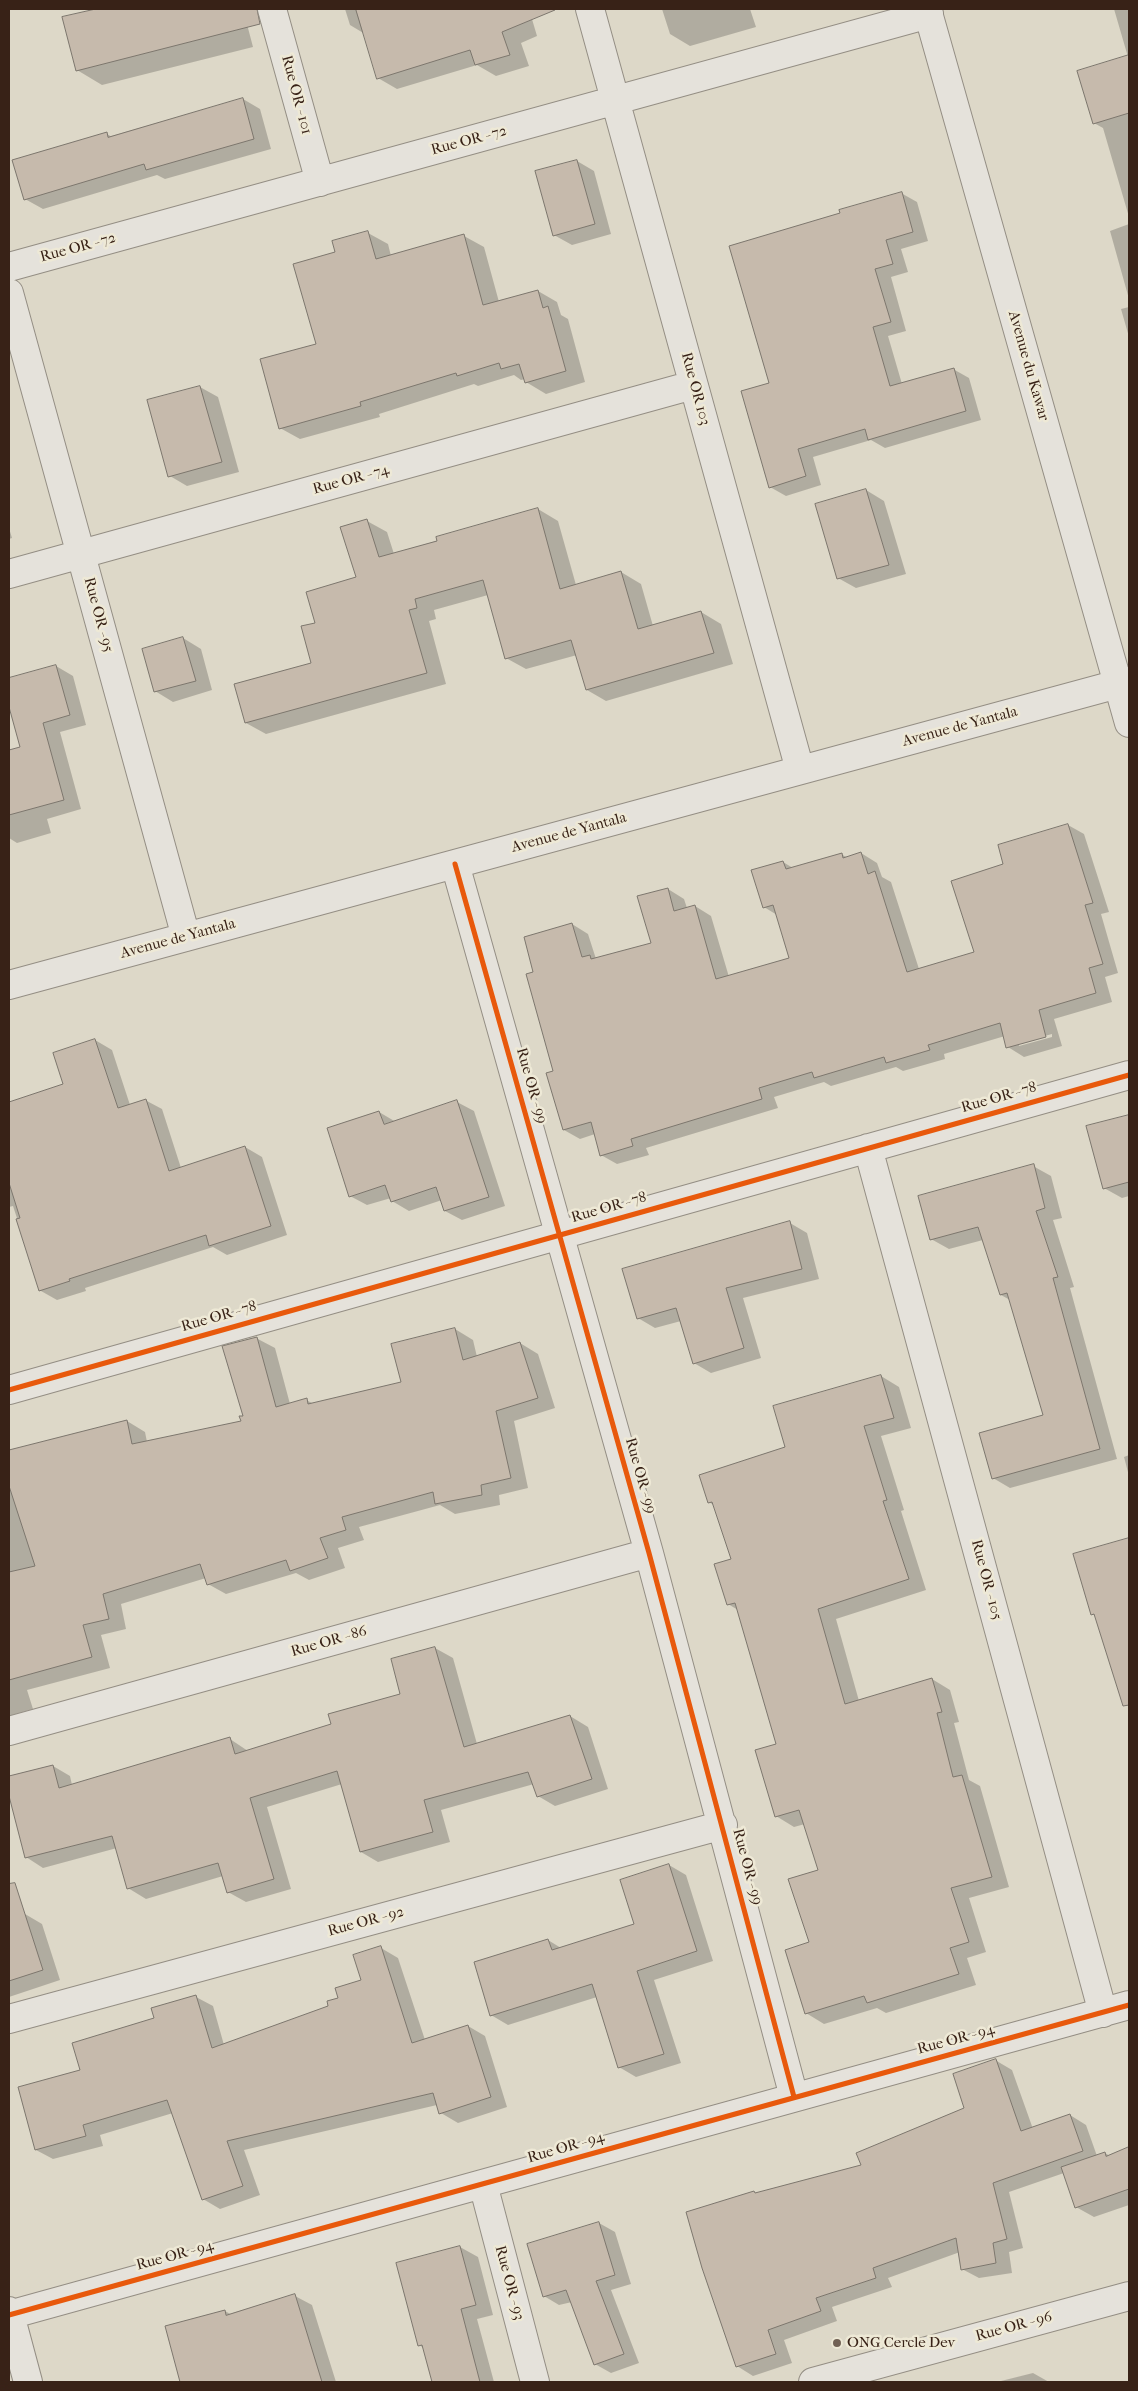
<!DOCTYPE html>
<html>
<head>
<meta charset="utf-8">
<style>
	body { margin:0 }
	#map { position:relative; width:1138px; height:2391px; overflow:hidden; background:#ddd8c8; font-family:"IM FELL French Canon",serif }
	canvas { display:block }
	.frame { position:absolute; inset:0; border:10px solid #382217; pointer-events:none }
</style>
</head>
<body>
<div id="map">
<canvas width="1138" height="2391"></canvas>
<div class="frame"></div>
</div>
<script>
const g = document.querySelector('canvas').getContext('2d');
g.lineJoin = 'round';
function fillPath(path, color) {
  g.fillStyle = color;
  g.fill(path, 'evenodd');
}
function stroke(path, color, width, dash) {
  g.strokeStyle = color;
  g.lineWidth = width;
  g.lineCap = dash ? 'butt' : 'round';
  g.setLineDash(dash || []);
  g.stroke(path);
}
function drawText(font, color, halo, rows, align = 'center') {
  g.font = font + ' "IM FELL French Canon",serif';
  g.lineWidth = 5;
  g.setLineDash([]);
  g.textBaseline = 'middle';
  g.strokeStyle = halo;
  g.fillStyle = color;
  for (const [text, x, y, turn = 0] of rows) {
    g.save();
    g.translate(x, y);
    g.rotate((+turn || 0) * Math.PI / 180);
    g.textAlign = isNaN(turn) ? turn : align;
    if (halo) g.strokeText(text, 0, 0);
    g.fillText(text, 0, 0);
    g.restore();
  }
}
const shadow = new Path2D(`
	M101 9H243L253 47 102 85 77 70 63 18Z
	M345 9H529L537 36 521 43 529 66 496 76 477 65 397 89 378 78 365 34 350 25Z
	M662 9H750L756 27 690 46 670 34Z
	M1114 9H1129V217L1103 128 1094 123 1128 57Z
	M243 99 260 109 271 149 165 179 157 175 43 209 25 199 107 134 112 137Z
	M577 161 594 171 611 234 572 245 554 235Z
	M901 193 917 202 928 241 901 249 908 272 891 277 906 331 888 336 902 384 953 369 969 378 981 420 885 448 871 440 813 457 821 485 786 496 770 487 771 384 842 214Z
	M1129 224V299L1110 231Z
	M368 233 388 244 391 256 464 236 484 247 499 302 538 291 557 302 561 315 568 319 585 382 546 394 526 382 525 379 521 380 514 375 478 386 474 384 379 414 380 417 300 439 280 428 318 344 337 253Z
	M1129 307V337L1121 309Z
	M200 387 218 397 239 472 187 486 170 476 148 401Z
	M866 490 884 501 906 574 856 588 838 578Z
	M538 509 558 521 576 585 621 572 641 584 653 626 701 612 721 624 733 664 606 701 587 690 577 655 526 669 506 658 488 595 434 610 436 619 429 621 446 684 266 734 246 723 313 664 316 624 357 578 367 521 387 532 394 554Z
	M9 528 12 538 9 539Z
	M183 638 201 649 212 690 173 702 155 691Z
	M56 666 73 676 86 725 60 732 81 809 47 819 51 833 17 843 9 838V751L21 748 9 702V679Z
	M1068 825 1084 834 1109 912 1101 914 1118 973 1105 977 1112 1002 1054 1019 1062 1046 1024 1057 1008 1047 1005 1036 944 1054 945 1059 903 1071 896 1067 831 1086 824 1082 774 1097 778 1108 646 1148 649 1155 617 1164 601 1155 595 1134 580 1139 564 1130 555 1071 535 972 572 924 588 934 596 959 652 944 668 889 684 899 687 908 695 906 711 916 729 977 790 959 777 915 764 907 783 862 793 868 841 854 848 858 861 853 877 863 882 877 891 882 919 969 976 953 1005 865ZM1052 1034V1037L1019 1046V1043Z
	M95 1040 112 1050 130 1105 145 1100 162 1109 181 1168 245 1147 262 1157 287 1235 227 1255 213 1247 85 1288 86 1291 57 1300 41 1291 13 1206 9 1207V1103L64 1085Z
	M457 1102 474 1111 505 1206 462 1220 445 1211 442 1200 409 1211 392 1201 391 1198 367 1205 350 1196 379 1112 396 1122Z
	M1129 1116V1196L1122 1198 1104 1188Z
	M1033 1166 1051 1176 1062 1218 1053 1220 1074 1287 1070 1288 1117 1459 1010 1488 993 1478 1045 1416 1010 1300 1001 1295 983 1240 949 1249 931 1239Z
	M790 1223 807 1233 819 1279 743 1298 761 1358 711 1373 694 1363 681 1321 655 1328 638 1318Z
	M455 1329 473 1340 477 1357 520 1343 538 1354 555 1408 514 1421 528 1488 499 1495 500 1505 455 1514 440 1505 359 1527 364 1540 338 1548 345 1568 309 1580 296 1573 226 1594 208 1584 206 1578 121 1604 126 1629 101 1635 110 1668 27 1690 33 1709 9 1716V1451L127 1421 145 1432 147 1442 242 1422 256 1338 275 1348 290 1404 306 1400 314 1404 402 1383Z
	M881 1376 899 1387 911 1428 881 1436 904 1510 901 1511 926 1590 836 1619 859 1701 932 1679 950 1690 959 1722 954 1723 969 1780 980 1786 1009 1887 969 1898 986 1952 967 1958 976 1985 886 2013 877 2008 824 2024 806 2013 810 1943 820 1870 805 1824 794 1827 776 1816 778 1745 738 1610 728 1604 732 1559 715 1506 709 1502Z
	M1129 1455V1476L1124 1457Z
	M1129 1539V1703L1096 1616 1092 1614 1074 1555Z
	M435 1648 453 1658 477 1744 570 1716 588 1727 608 1789 555 1806 538 1796 534 1784 441 1810 450 1842 378 1862 361 1852 342 1784 267 1807 291 1889 246 1902 228 1892 223 1876 146 1899 128 1888 117 1848 43 1868 26 1857 9 1791V1777L53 1766 70 1776 72 1785 230 1739 248 1751 332 1725 402 1695Z
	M669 1865 686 1875 713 1961 654 1980 681 2063 636 2077 619 2067 597 1997 508 2025 491 2015 548 1940 561 1948 635 1924Z
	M25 1914 42 1924 60 1980 9 1997V1919Z
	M381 1948 398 1958 425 2040 468 2026 485 2036 507 2107 458 2123 441 2113 437 2105 244 2150 260 2195 220 2209 203 2199 173 2113 100 2135 103 2146 53 2159 36 2150 81 2071 155 2019 196 1997 213 2006 224 2045 319 2012 340 1999 362 1980Z
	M995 2060 1012 2070 1033 2129 1070 2115 1086 2125 1097 2156 1105 2153 1110 2156 1129 2149V2205L1094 2217 1076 2207 1064 2173 1009 2192 1023 2248 1009 2252 1012 2273 979 2278 962 2269 960 2252 888 2278 892 2287 832 2307 837 2321 784 2340 792 2363 753 2376 737 2366 757 2194 863 2166 966 2108Z
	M599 2223 615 2232 631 2284 611 2290 639 2363 611 2373 595 2364 572 2302 559 2305 544 2296Z
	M460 2247 478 2257 493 2315 477 2319 494 2382H433L424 2348 419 2345Z
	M295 2296 312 2305 336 2382H182L166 2327 225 2311 232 2315Z
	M1033 2373 1049 2382H997Z`);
const building = new Path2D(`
	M96 9H257L260 24 76 71 62 17Z
	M356 9H555V10L502 32 510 55 475 65 470 50 377 79Z
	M1129 55V113L1093 124 1077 71Z
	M243 98 254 139 146 170 144 164 24 200 12 160 107 132 108 137Z
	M577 160 595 224 553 236 535 171Z
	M902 192 913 232 886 240 893 264 875 269 891 322 873 327 890 386 954 368 966 411 868 440 865 429 798 449 806 476 769 488 741 391 769 383 729 246 840 213 839 210Z
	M368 231 376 259 464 234 483 305 538 290 543 308 548 306 566 371 525 383 519 364 501 369 499 363 457 376 456 373 360 402 361 406 279 429 260 359 316 344 293 264 335 252 332 241Z
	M200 386 222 462 168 477 147 400Z
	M866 489 889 565 837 579 815 504Z
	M538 508 560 589 621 571 638 629 701 611 714 653 586 690 571 640 505 659 483 580 415 599 417 608 409 610 427 673 245 723 234 684 311 663 301 626 315 623 306 592 356 577 340 527 367 519 379 557 437 541 436 537Z
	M183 637 196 681 154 692 142 649Z
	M56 665 70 715 43 723 64 800 9 815V750L20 747 9 707V678Z
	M1068 824 1093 903 1085 905 1103 964 1089 968 1096 993 1039 1010 1046 1037 1006 1048 1000 1023 928 1045 930 1050 886 1063 884 1057 814 1078 812 1072 759 1088 762 1099 631 1139 633 1146 600 1156 591 1122 563 1130 546 1073 553 1071 526 974 533 972 524 937 572 923 582 957 590 955 591 959 651 943 637 896 668 888 674 911 695 905 716 979 789 958 773 905 763 908 751 870 783 861 786 869 842 853 843 858 861 852 868 874 875 871 907 972 974 952 951 881 1003 864 998 845Z
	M95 1039 118 1108 146 1099 169 1171 245 1146 271 1226 209 1246 206 1235 69 1279 70 1281 39 1291 16 1219 20 1218 9 1183V1102L63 1084 53 1053Z
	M457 1100 489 1197 444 1211 436 1187 391 1202 385 1185 349 1197 327 1128 379 1111 384 1124Z
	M1129 1115V1182L1103 1189 1086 1126Z
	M1034 1164 1045 1208 1036 1211 1058 1277 1053 1278 1100 1449 992 1479 979 1433 1043 1415 1007 1293 1000 1295 978 1227 930 1240 918 1196Z
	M790 1221 802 1269 726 1288 744 1348 693 1364 676 1308 637 1319 622 1269Z
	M455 1328 463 1360 520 1342 538 1398 496 1411 511 1478 481 1485 482 1495 435 1504 433 1492 342 1517 346 1530 320 1538 328 1558 290 1571 286 1560 207 1585 200 1564 103 1594 109 1619 83 1625 92 1657 9 1680V1572L35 1566 9 1486V1450L127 1420 132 1444 241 1421 239 1416H243L222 1346 257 1337 276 1407 307 1398 308 1404 401 1382 391 1344Z
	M881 1375 894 1418 864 1426 887 1500 883 1501 909 1579 818 1609 845 1704 932 1678 942 1712 937 1713 953 1777 962 1775 992 1877 951 1888 969 1942 950 1948 959 1974 867 2003 864 1996 805 2014 785 1950 809 1942 788 1879 818 1870 799 1810 775 1817 755 1750 776 1744 735 1603 727 1605 714 1564 731 1559 712 1502 708 1503 699 1475 785 1447 773 1406Z
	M1129 1538V1705L1123 1706 1094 1614 1091 1615 1073 1554Z
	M435 1647 464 1747 570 1715 592 1779 537 1797 528 1772 424 1800 433 1832 360 1852 337 1771 250 1798 274 1879 227 1893 218 1863 127 1889 112 1836 25 1858 9 1796V1776L53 1765 59 1788 230 1737 235 1754 331 1724 328 1714 400 1694 391 1659Z
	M669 1864 697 1951 637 1971 664 2054 618 2068 592 1984 490 2016 474 1962 548 1939 552 1950 634 1924 620 1880Z
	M15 1883 43 1970 9 1981V1884Z
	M381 1946 412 2043 468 2025 491 2097 439 2114 433 2093 227 2141 243 2186 202 2200 167 2100 83 2125 86 2136 35 2150 18 2087 80 2070 72 2043 154 2018 151 2008 196 1995 212 2048 328 2006 327 2001 338 1998 335 1988 361 1980 353 1955Z
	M996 2059 1021 2131 1070 2114 1083 2151 993 2183 1007 2239 993 2243 996 2263 961 2270 956 2238 873 2268 876 2278 816 2298 821 2311 768 2330 776 2354 736 2367 702 2268 686 2212 754 2191 755 2193 861 2165 856 2153 964 2108 953 2074Z
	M1129 2147V2189L1075 2208 1061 2167 1105 2152 1106 2156Z
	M599 2222 615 2275 596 2281 624 2354 594 2365 566 2290 543 2297 527 2244Z
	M460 2246 476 2305 461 2309 480 2382H432L422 2345 418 2346 396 2263Z
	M295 2294 322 2382H180L165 2326 225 2310 226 2315Z`);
const minor = new Path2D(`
	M272 9 320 182
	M590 9 800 770
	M9 267 929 14
	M9 293 186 937
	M9 574 693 385
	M455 864 649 1553 794 2097
	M9 985 1129 681
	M868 1148 1103 2013
	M9 1390 1129 1075
	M9 1731 649 1553
	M9 2019 723 1825
	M483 2184 535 2382
	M9 2311 28 2382
	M9 2315 1129 2005
	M813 2382 1129 2296`);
const tertiary = new Path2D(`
	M927 9 1129 723`);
const cycleway = new Path2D(`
	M455 864 649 1553 794 2097
	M9 1390 1129 1075
	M9 2315 1129 2005`);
const markers = [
	[837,2343,5,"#726255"]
];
const streetNames = [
	["Rue OR - 101",296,95,75],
	["Rue OR - 72",469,141,-15],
	["Rue OR - 72",78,248,-15],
	["Avenue du Kawar",1028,366,74],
	["Rue OR 103",695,389,75],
	["Rue OR - 74",351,480,-15],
	["Rue OR - 95",98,615,75],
	["Avenue de Yantala",960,727,-15],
	["Avenue de Yantala",569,833,-15],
	["Avenue de Yantala",178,939,-15],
	["Rue OR - 99",531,1086,74],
	["Rue OR - 78",999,1098,-16],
	["Rue OR - 78",609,1208,-16],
	["Rue OR - 78",219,1317,-16],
	["Rue OR - 99",640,1476,74],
	["Rue OR - 105",986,1580,75],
	["Rue OR - 86",329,1642,-16],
	["Rue OR - 99",747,1867,75],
	["Rue OR - 92",366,1922,-15],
	["Rue OR - 94",956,2040,-15],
	["Rue OR - 94",566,2148,-16],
	["Rue OR - 94",175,2256,-15],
	["Rue OR - 93",509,2283,75],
	["Rue OR - 96",1014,2327,-15]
];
const poiNames = [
	["ONG Cercle Dev",847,2343]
];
fillPath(shadow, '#0003');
fillPath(building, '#c6baac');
stroke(building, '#7c766d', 1);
stroke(minor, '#948e84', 30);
stroke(tertiary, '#948e84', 30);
stroke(minor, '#e5e2db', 28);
stroke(tertiary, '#e5e2db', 28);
stroke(cycleway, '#e8590c', 5);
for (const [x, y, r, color] of markers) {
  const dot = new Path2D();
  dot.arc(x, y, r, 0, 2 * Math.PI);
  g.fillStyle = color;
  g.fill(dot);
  stroke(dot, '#eee9d6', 2);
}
drawText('15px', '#382217', '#eee9d6', streetNames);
drawText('15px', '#382217', '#eee9d6', poiNames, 'left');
</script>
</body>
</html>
